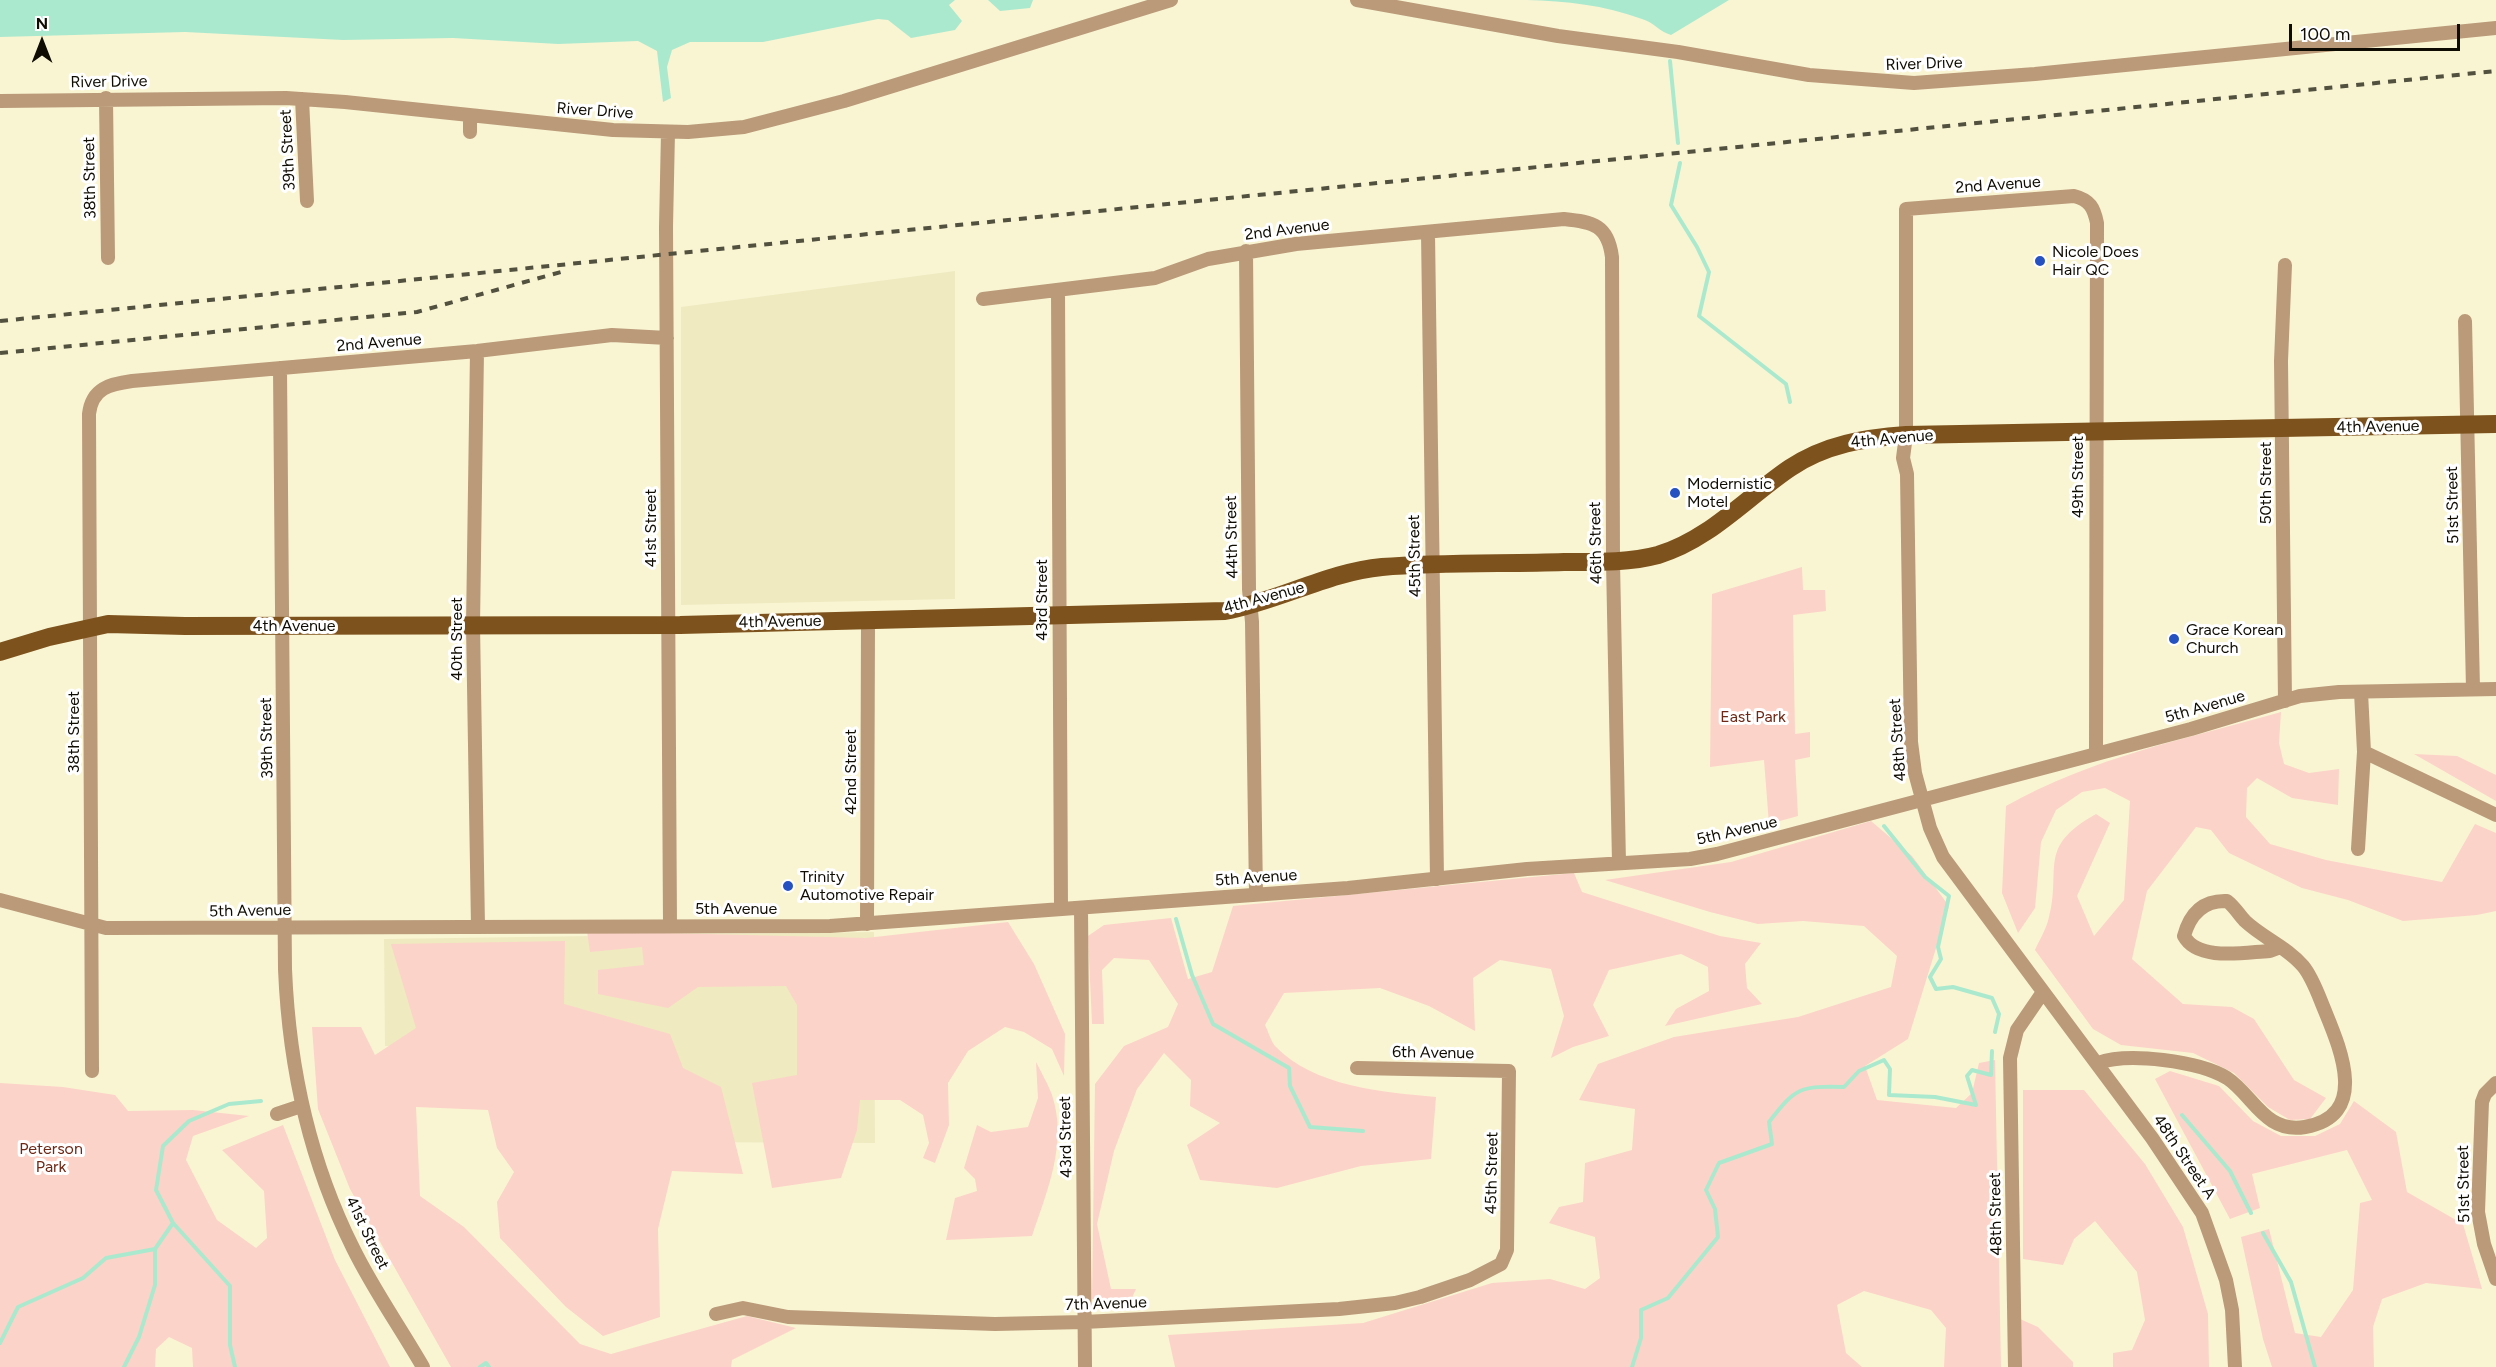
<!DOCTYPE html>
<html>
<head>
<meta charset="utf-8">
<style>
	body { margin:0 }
	#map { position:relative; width:2496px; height:1367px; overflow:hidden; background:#f9f5d3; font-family:Figtree,sans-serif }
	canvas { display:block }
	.north { position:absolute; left:12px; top:12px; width:60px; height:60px; -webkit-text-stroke:4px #fff; paint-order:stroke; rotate:0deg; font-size:16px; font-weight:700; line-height:24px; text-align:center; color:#0f0d03 }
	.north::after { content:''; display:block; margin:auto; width:21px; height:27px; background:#0f0d03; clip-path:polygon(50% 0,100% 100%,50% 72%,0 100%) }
	.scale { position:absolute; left:2289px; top:24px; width:171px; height:27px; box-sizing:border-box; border:3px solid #0f0d03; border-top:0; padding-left:8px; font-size:18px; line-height:21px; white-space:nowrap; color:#0f0d03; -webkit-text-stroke:4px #fff; paint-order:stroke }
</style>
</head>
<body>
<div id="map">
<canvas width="2496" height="1367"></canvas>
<div class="north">N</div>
<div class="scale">100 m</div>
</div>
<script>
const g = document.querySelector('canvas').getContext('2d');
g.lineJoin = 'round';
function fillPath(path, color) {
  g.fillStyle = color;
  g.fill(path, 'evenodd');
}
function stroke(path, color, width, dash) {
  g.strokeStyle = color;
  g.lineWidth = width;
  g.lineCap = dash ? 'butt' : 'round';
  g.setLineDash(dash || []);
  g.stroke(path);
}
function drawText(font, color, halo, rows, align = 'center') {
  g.font = font + ' Figtree,sans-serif';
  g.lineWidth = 6;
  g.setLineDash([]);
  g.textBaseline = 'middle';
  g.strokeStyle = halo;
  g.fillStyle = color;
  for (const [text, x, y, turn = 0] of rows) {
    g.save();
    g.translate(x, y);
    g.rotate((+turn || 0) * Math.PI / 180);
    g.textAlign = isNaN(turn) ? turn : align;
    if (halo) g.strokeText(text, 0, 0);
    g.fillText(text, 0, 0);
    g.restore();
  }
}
const built = new Path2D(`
	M955 271V599L681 605V307Z
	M874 932 875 1143 673 1142 674 1048 385 1046 384 939Z`);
const green = new Path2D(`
	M1802 567 1803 590H1825L1826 611 1793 615 1795 734 1810 732V757L1795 760 1798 816 1769 824 1764 760 1710 767 1712 594Z
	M2281 712 2279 743 2284 764 2309 773 2339 769 2338 805 2292 798 2257 778 2247 788 2246 817 2270 844 2326 860 2442 882 2475 824 2496 833V911L2477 915 2403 921 2348 900 2302 888 2229 853 2211 830 2196 827 2147 891 2132 959 2183 1004 2232 1007 2254 1019 2294 1080 2326 1098 2310 1119 2290 1120 2268 1107 2234 1073 2193 1053 2121 1045 2093 1029 2035 950C2039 941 2045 931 2048 921 2063 869 2035 848 2096 814L2110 823 2077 896 2094 936 2124 900 2130 801 2105 788 2082 792 2056 810 2041 842 2035 908 2018 933 2002 893 2006 806C2093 757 2186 739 2281 712Z
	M2414 754 2457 756 2496 775V801Z
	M1871 821 1912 856 1949 906 1908 1039 1865 1066 1877 1100 1956 1108 1972 1093 1979 1063 1995 1060 2001 1367H1944L1946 1328 1931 1310 1864 1291 1837 1305 1846 1353 1862 1367H1175L1168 1335 1363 1323 1492 1283 1550 1279 1585 1289 1600 1278 1595 1237 1549 1223 1559 1207 1583 1202 1585 1163 1632 1150 1635 1109 1579 1100 1598 1064 1674 1037 1798 1017 1891 987 1897 956 1864 926 1803 921 1758 924 1710 912 1605 880 1731 862Z
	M1574 873 1582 892 1720 936 1761 943 1745 964 1747 988 1762 1004 1665 1026 1676 1009 1709 991 1708 967 1681 954 1609 970 1593 1005 1609 1036 1573 1047 1551 1058 1564 1016 1551 969 1500 960 1473 978 1475 1031 1429 1006 1380 988 1284 993 1265 1025C1268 1031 1271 1041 1275 1046 1314 1087 1383 1092 1436 1097L1431 1159 1361 1166 1277 1188 1200 1180 1187 1145 1220 1123 1190 1106 1191 1080 1164 1053 1137 1089 1114 1151 1097 1224 1111 1289H1136L1129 1304 1092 1299 1095 1084 1124 1046 1168 1027 1178 1004 1149 960 1114 958 1102 970 1104 1024H1092L1088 936 1104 925 1171 918 1188 979 1212 972 1233 906Z
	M1008 922 1034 964 1065 1034 1064 1076 1052 1049 1024 1032 1005 1027 968 1051 948 1083 949 1125 935 1163 923 1158 929 1143 923 1115 900 1100H860L857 1130 841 1178 772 1188 752 1083 797 1075V1005L786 986 698 987 668 1008 598 994V970L644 965 642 947 590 952 587 931 866 938Z
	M565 941 564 1004 670 1034 683 1068 721 1087 743 1174 672 1171 658 1229 660 1317 603 1336 566 1307 500 1238 497 1202 514 1172 497 1148 488 1110 416 1107 420 1196 464 1227 580 1344 611 1354 747 1316 796 1328 732 1360 731 1367H451L350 1189 318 1109 312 1027H361L375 1055 416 1028 391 944Z
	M1036 1062C1041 1072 1048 1084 1052 1095 1068 1143 1047 1191 1032 1236L946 1240 955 1198 977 1191 975 1179 964 1168 977 1125 991 1132 1028 1127 1038 1098Z
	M2170 1071 2219 1086 2253 1121 2281 1136H2315L2340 1124 2354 1101 2396 1132 2407 1192 2463 1224 2482 1289 2426 1283 2382 1299 2373 1327 2374 1367H2272L2263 1339 2241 1237 2269 1229 2295 1333 2321 1337 2353 1290 2360 1203 2372 1200 2347 1150 2252 1174 2260 1208 2230 1219 2155 1079Z
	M0 1083 63 1087 115 1095 128 1111 193 1110 249 1116 193 1136 186 1160 217 1220 256 1248 267 1238 264 1191 222 1150 283 1125 335 1260 390 1367H193L192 1348 169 1337 156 1349 155 1367H0Z
	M2023 1090H2084L2145 1164 2183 1227 2208 1314 2209 1367H2113V1353L2132 1350 2145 1320 2137 1272 2095 1221 2074 1239 2063 1265 2023 1259Z
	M2020 1319 2038 1327 2073 1362V1367H2021Z`);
const water = new Path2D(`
	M0 0H955L949 5 962 21 955 30 911 38 888 20 878 19 763 42H690L672 50 667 67 671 98 663 102 657 51 638 41 558 44 453 38 343 40 185 32 0 37Z
	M988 0H1033L1030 8 1000 11Z
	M1526 0H1729L1671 35C1660 32 1653 22 1642 19 1603 5 1567 1 1526 0Z`);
const stream = new Path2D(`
	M1670 61 1678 143
	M1680 163 1671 205 1697 247 1709 272 1699 316 1786 384 1790 402
	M1884 826 1925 877 1949 896 1938 947 1941 959 1930 977 1936 989 1953 987 1992 998 1999 1014 1995 1032
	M1176 919 1192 975 1213 1024 1289 1068 1290 1086 1310 1127 1363 1131
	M2182 1115 2230 1171 2251 1213
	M2263 1233 2291 1282 2315 1367
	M0 1343 18 1307 83 1278 106 1258 155 1249 173 1223
	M124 1367 139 1337 155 1285V1249
	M235 1367 230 1345V1286L173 1223 156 1190 163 1146 189 1121 229 1104 261 1101
	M480 1367 486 1363 489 1367
	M1632 1367 1641 1338V1310L1668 1298 1718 1237 1715 1209 1706 1190 1719 1163 1772 1144 1769 1122C1796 1087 1800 1086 1844 1087L1859 1071 1884 1060 1890 1069 1889 1095 1935 1097 1976 1105 1967 1076 1972 1070 1991 1075 1992 1051`);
const minor = new Path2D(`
	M1357 0 1558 36 1678 52 1809 75 1914 83 2035 74 2496 28
	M106 98 108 258
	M302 99 307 201
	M0 101 286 98 345 102 613 130 688 132 744 127 844 101 1171 0
	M470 132V115
	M668 132 666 227 670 925
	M1428 233 1437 879
	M1246 251 1249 589 1252 622 1256 894
	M1058 290 1061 909
	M983 299 1155 278 1208 259 1296 244 1564 219C1593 222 1608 225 1612 257L1613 562 1619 863
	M2465 321 2473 689
	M477 351 473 625 478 927
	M280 368 285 969C289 1067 309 1160 353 1248 373 1289 400 1327 423 1367
	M2285 701 2281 361 2285 265
	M2096 752 2097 223C2094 208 2090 200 2074 196L1906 209V435L1903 458 1907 474 1911 742 1915 773 1930 828 1943 857 2152 1138 2202 1213 2226 1280 2232 1310 2235 1367
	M2364 752 2496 815
	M2358 849 2364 752 2361 692
	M0 900 106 928 830 926 1348 888 1527 869 1690 859 1717 854 2191 729 2300 696 2339 692 2496 689
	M1081 908 1085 1367
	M867 924 868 620
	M2098 1063C2128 1052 2199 1061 2227 1078 2253 1095 2265 1134 2305 1127 2369 1116 2341 1050 2325 1011 2319 997 2313 978 2303 966 2287 947 2263 938 2245 921 2239 915 2235 907 2227 901 2203 900 2190 914 2184 936 2198 962 2246 952 2270 951L2278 948
	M92 1071 89 414C92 388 110 384 132 381L477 351 612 335 667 338
	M2496 1083 2485 1094 2482 1102 2478 1212 2484 1244 2496 1279
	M277 1114 301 1106
	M716 1314 743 1308 788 1317 995 1324 1084 1322 1339 1309 1395 1303 1420 1297 1470 1280 1501 1264 1507 1250 1509 1071 1357 1068
	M2015 1367 2010 1058 2017 1030 2043 992`);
const major = new Path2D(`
	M0 652 49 637 108 624 185 626 680 625 1225 611C1279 601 1328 572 1382 567 1442 562 1504 564 1564 562 1595 562 1628 563 1658 555 1709 540 1747 497 1790 468 1826 444 1865 438 1906 435L2496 424`);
const rail = new Path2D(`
	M0 321 2496 71
	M0 353 417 312 568 270`);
const markers = [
	[2040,261,6,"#2651c0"],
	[1675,493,6,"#2651c0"],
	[2174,639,6,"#2651c0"],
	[788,886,6,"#2651c0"]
];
const streetNames = [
	["River Drive",1924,64,-2],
	["River Drive",109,82,-1],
	["River Drive",595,111,4],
	["39th Street",288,150,-93],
	["38th Street",90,178,-91],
	["2nd Avenue",1998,185,-4],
	["2nd Avenue",1287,230,-7],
	["2nd Avenue",379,343,-5],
	["4th Avenue",2378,427,-1],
	["4th Avenue",1892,439,-5],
	["49th Street",2078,477,-90],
	["50th Street",2266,483,-90],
	["51st Street",2453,505,-91],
	["41st Street",651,528,-90],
	["44th Street",1232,537,-91],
	["46th Street",1596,543,-91],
	["45th Street",1415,556,-91],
	["4th Avenue",1264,598,-15],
	["43rd Street",1042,600,-90],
	["4th Avenue",780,622,-1],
	["4th Avenue",294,626],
	["40th Street",457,639,-90],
	["5th Avenue",2205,707,-16],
	["38th Street",74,732,-90],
	["39th Street",267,738,-91],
	["48th Street",1898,740,-94],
	["42nd Street",851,772,-90],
	["5th Avenue",1737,831,-13],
	["5th Avenue",1256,878,-4],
	["5th Avenue",736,909],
	["5th Avenue",250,911,-1],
	["6th Avenue",1433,1053,1],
	["43rd Street",1066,1137,-91],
	["48th Street A",2184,1157,56],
	["45th Street",1492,1173,-89],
	["51st Street",2464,1184,-91],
	["48th Street",1996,1214,-91],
	["41st Street",367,1233,64],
	["7th Avenue",1106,1304,-2]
];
const poiNames = [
	["Nicole Does",2052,252],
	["Hair QC",2052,270],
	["Modernistic",1687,484],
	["Motel",1687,502],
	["Grace Korean",2186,630],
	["Church",2186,648],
	["Trinity",800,877],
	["Automotive Repair",800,895]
];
const parkNames = [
	["East Park",1753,717],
	["Peterson",51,1149],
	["Park",51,1167]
];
fillPath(built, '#efeac0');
fillPath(green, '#fcd3c8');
fillPath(water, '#abe9ce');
stroke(stream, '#abe9ce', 4);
stroke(minor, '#ba9a79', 14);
stroke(major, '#7e521c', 18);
stroke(rail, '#52503f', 4, [8, 8]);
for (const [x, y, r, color] of markers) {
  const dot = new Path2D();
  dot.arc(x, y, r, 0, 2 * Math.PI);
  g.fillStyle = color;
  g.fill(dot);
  stroke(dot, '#fff', 2);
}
drawText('16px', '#0f0d03', '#fff', streetNames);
drawText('16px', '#0f0d03', '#fff', poiNames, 'left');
drawText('16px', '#6d2816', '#fff', parkNames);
</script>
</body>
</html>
